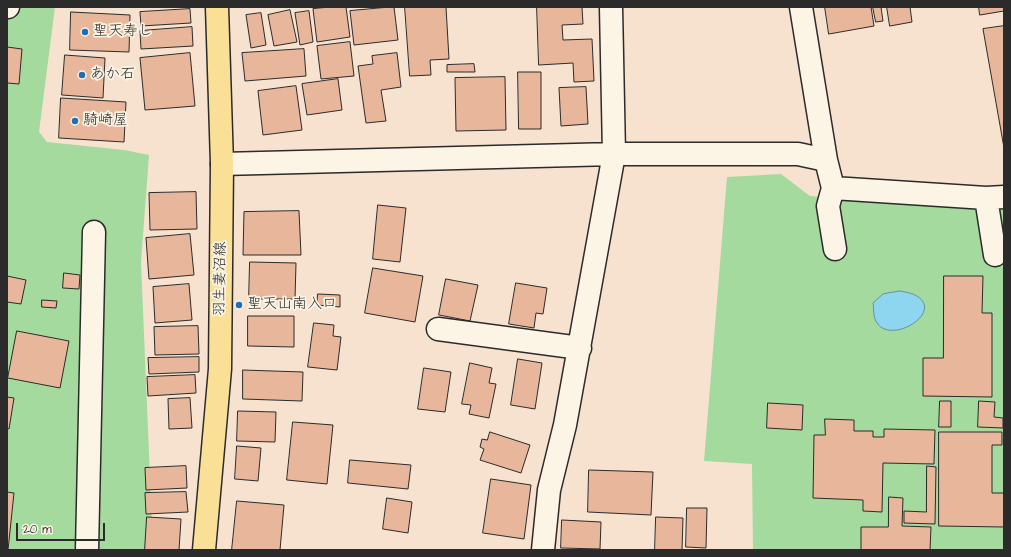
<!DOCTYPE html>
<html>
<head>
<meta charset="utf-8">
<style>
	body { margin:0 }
	#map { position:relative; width:1011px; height:557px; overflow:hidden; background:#f6e2ce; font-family:"Architects Daughter",sans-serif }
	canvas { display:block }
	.frame { position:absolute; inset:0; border:8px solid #2b2b2b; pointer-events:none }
	.scale { position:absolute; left:16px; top:523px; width:89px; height:18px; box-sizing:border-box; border:2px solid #2b2b2b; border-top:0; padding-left:5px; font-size:12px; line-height:14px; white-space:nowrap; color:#2b2b2b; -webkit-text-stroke:3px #fcf5e5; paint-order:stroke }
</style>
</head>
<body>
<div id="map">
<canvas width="1011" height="557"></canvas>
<div class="frame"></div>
<div class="scale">20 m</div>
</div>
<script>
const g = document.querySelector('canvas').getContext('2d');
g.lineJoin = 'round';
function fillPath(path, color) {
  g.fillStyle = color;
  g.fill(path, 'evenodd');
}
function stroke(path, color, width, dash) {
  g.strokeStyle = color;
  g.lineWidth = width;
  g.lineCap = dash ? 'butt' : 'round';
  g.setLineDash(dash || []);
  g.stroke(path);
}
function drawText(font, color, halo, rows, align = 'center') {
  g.font = font + ' "Architects Daughter","Klee One",sans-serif';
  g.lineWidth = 3.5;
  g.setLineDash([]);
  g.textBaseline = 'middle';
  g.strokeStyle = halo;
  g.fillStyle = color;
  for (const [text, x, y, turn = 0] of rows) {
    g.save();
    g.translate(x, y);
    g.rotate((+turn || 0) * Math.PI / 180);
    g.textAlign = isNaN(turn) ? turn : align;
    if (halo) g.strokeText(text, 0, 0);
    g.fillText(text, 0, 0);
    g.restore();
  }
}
const green = new Path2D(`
	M7 7H55L39 132 47 142 124 150 149 155 141 262 153 550H7Z
	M781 174 810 196 1004 210V550H753L752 464 704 461 727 177Z`);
const water = new Path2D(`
	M900 291C905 292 911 293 915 295 948 312 886 349 875 319 873 314 874 308 873 303L883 294Z`);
const building = new Path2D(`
	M330 7H346L350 37 317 42 313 9Z
	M394 7 398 40 354 45 350 11Z
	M405 7H446L449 59 430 60 431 75 410 76Z
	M537 7H582L583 24 562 25 563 40 592 39 594 81 574 82 573 63 539 65Z
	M825 7H871L874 26 829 34Z
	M873 7H881L883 21 876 22Z
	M887 7H910L912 22 890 26Z
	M979 7H1004V11L980 15Z
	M190 9 191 23 141 26 140 12Z
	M290 10 297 42 274 46 268 15Z
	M309 11 313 42 300 45 295 13Z
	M71 12 130 15 129 52 70 50Z
	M261 13 266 45 251 48 246 15Z
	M1004 26V148L983 29Z
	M192 27 193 46 141 49 140 31Z
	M350 42 354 76 321 79 317 46Z
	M7 47 22 49 19 84 7 83Z
	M304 49 306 76 245 81 242 53Z
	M190 53 195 106 145 110 140 58Z
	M397 53 401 87 381 90 386 121 366 123 358 66 373 64 372 56Z
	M65 55 105 58 103 98 62 95Z
	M474 64 475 72H447V65Z
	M518 72H541V129H519Z
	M505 77 506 130 456 131 455 78Z
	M338 79 342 110 307 115 302 84Z
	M296 86 302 130 263 135 258 91Z
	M586 87 588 124 561 126 559 88Z
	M61 98 126 102 124 142 59 138Z
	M196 192 197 229 150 230 149 193Z
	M378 205 406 208 400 262 373 259Z
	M299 211 301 255H243L244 212Z
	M190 234 194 275 149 279 146 238Z
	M250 262 296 263 295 299H249Z
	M373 268 423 276 415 322 365 313Z
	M64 273 80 275 79 289 63 288Z
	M7 276 26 280 21 304 7 302Z
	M944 276H983L982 313H992V397L923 396V358H943Z
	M446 279 478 285 470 321 439 315Z
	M516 283 547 288 543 314 536 313 534 328 509 324Z
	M189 284 192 320 155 323 153 287Z
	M318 294 340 295V307L317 305Z
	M42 300 57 301 56 308 42 307Z
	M248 316H294V347L248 346Z
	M314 323 334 325 333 336 341 337 337 370 308 367Z
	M198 326 199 354 155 355 154 327Z
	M17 331 69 341 60 388 8 378Z
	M199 357V372L149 374 148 358Z
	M518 359 542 363 535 409 511 405Z
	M470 363 492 368 489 383 496 384 489 418 469 414 471 405 462 404Z
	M424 368 451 372 445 412 418 409Z
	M243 370 303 372 302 401 243 399Z
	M195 375 196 393 148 396 147 377Z
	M7 397 14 398 9 429 7 428Z
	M190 398 192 428 169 429 168 399Z
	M940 401H951V427H939Z
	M979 401 995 402 994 417 1003 418V428L978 427Z
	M768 403 803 405 802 430 767 428Z
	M238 411 276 412 275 442 237 441Z
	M825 419 854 420V431H873V437H884V429L935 430 934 464 883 463 882 512 863 511V500L813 498 814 435H825Z
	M293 422 333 425 327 484 287 480Z
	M490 432 530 445 521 473 480 460 484 449 480 447 482 439 487 440Z
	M939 432H1002V445H992V493H1004V527L939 526Z
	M237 446 261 448 258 481 235 479Z
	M350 460 411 465 408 489 348 483Z
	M186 466 187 488 146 490 145 468Z
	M927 466 936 467 935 524 904 523V511L926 512Z
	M589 470 653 472 651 515 588 512Z
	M491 479 531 485 524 539 483 533Z
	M7 492 14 493 8 550H7Z
	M186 492 188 512 146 514 145 493Z
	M889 497 903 498 902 526 931 527 930 550H861V527H888Z
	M387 498 412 502 408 533 383 529Z
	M237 501 284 505 280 550H232Z
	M687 508H707L706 548 686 547Z
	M147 517 181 519 179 550H145Z
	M656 517 683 518 682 550H655Z
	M562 520 601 522 600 549 561 548Z`);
const minor = new Path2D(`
	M7 7H8
	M801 7 826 160 833 188 986 198 1004 197
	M222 164 614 154H798L826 160
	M833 188 828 206 835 249
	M986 198 995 255
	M438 329 580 348
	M87 550 94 232
	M543 550 549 490 565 425 614 154 611 7`);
const major = new Path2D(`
	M204 550 220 369 222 164 217 7`);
const markers = [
	[85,32,4,"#1f6fb2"],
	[82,75,4,"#1f6fb2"],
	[75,121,4,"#1f6fb2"],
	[239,305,4,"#1f6fb2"]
];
const poiNames = [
	["聖天寿し",93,32],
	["あか石",90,75],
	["騎崎屋",83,121],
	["聖天山南入口",247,305]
];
const streetNames = [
	["羽生妻沼線",221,279,-89]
];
fillPath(green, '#a4da9e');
fillPath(water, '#8ed5f0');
stroke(water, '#6691a1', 1);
fillPath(building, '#e8b69a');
stroke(building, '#2b2b2b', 1);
stroke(minor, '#2b2b2b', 25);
stroke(major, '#2b2b2b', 25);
stroke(minor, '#fcf5e5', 22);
stroke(major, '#fadf96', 22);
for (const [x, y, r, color] of markers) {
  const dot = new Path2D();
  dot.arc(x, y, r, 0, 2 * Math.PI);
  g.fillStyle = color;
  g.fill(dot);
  stroke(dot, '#fcf5e5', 1.5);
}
drawText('15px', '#2b2b2b', '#fcf5e5', poiNames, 'left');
drawText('15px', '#2b2b2b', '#fcf5e5', streetNames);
</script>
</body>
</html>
